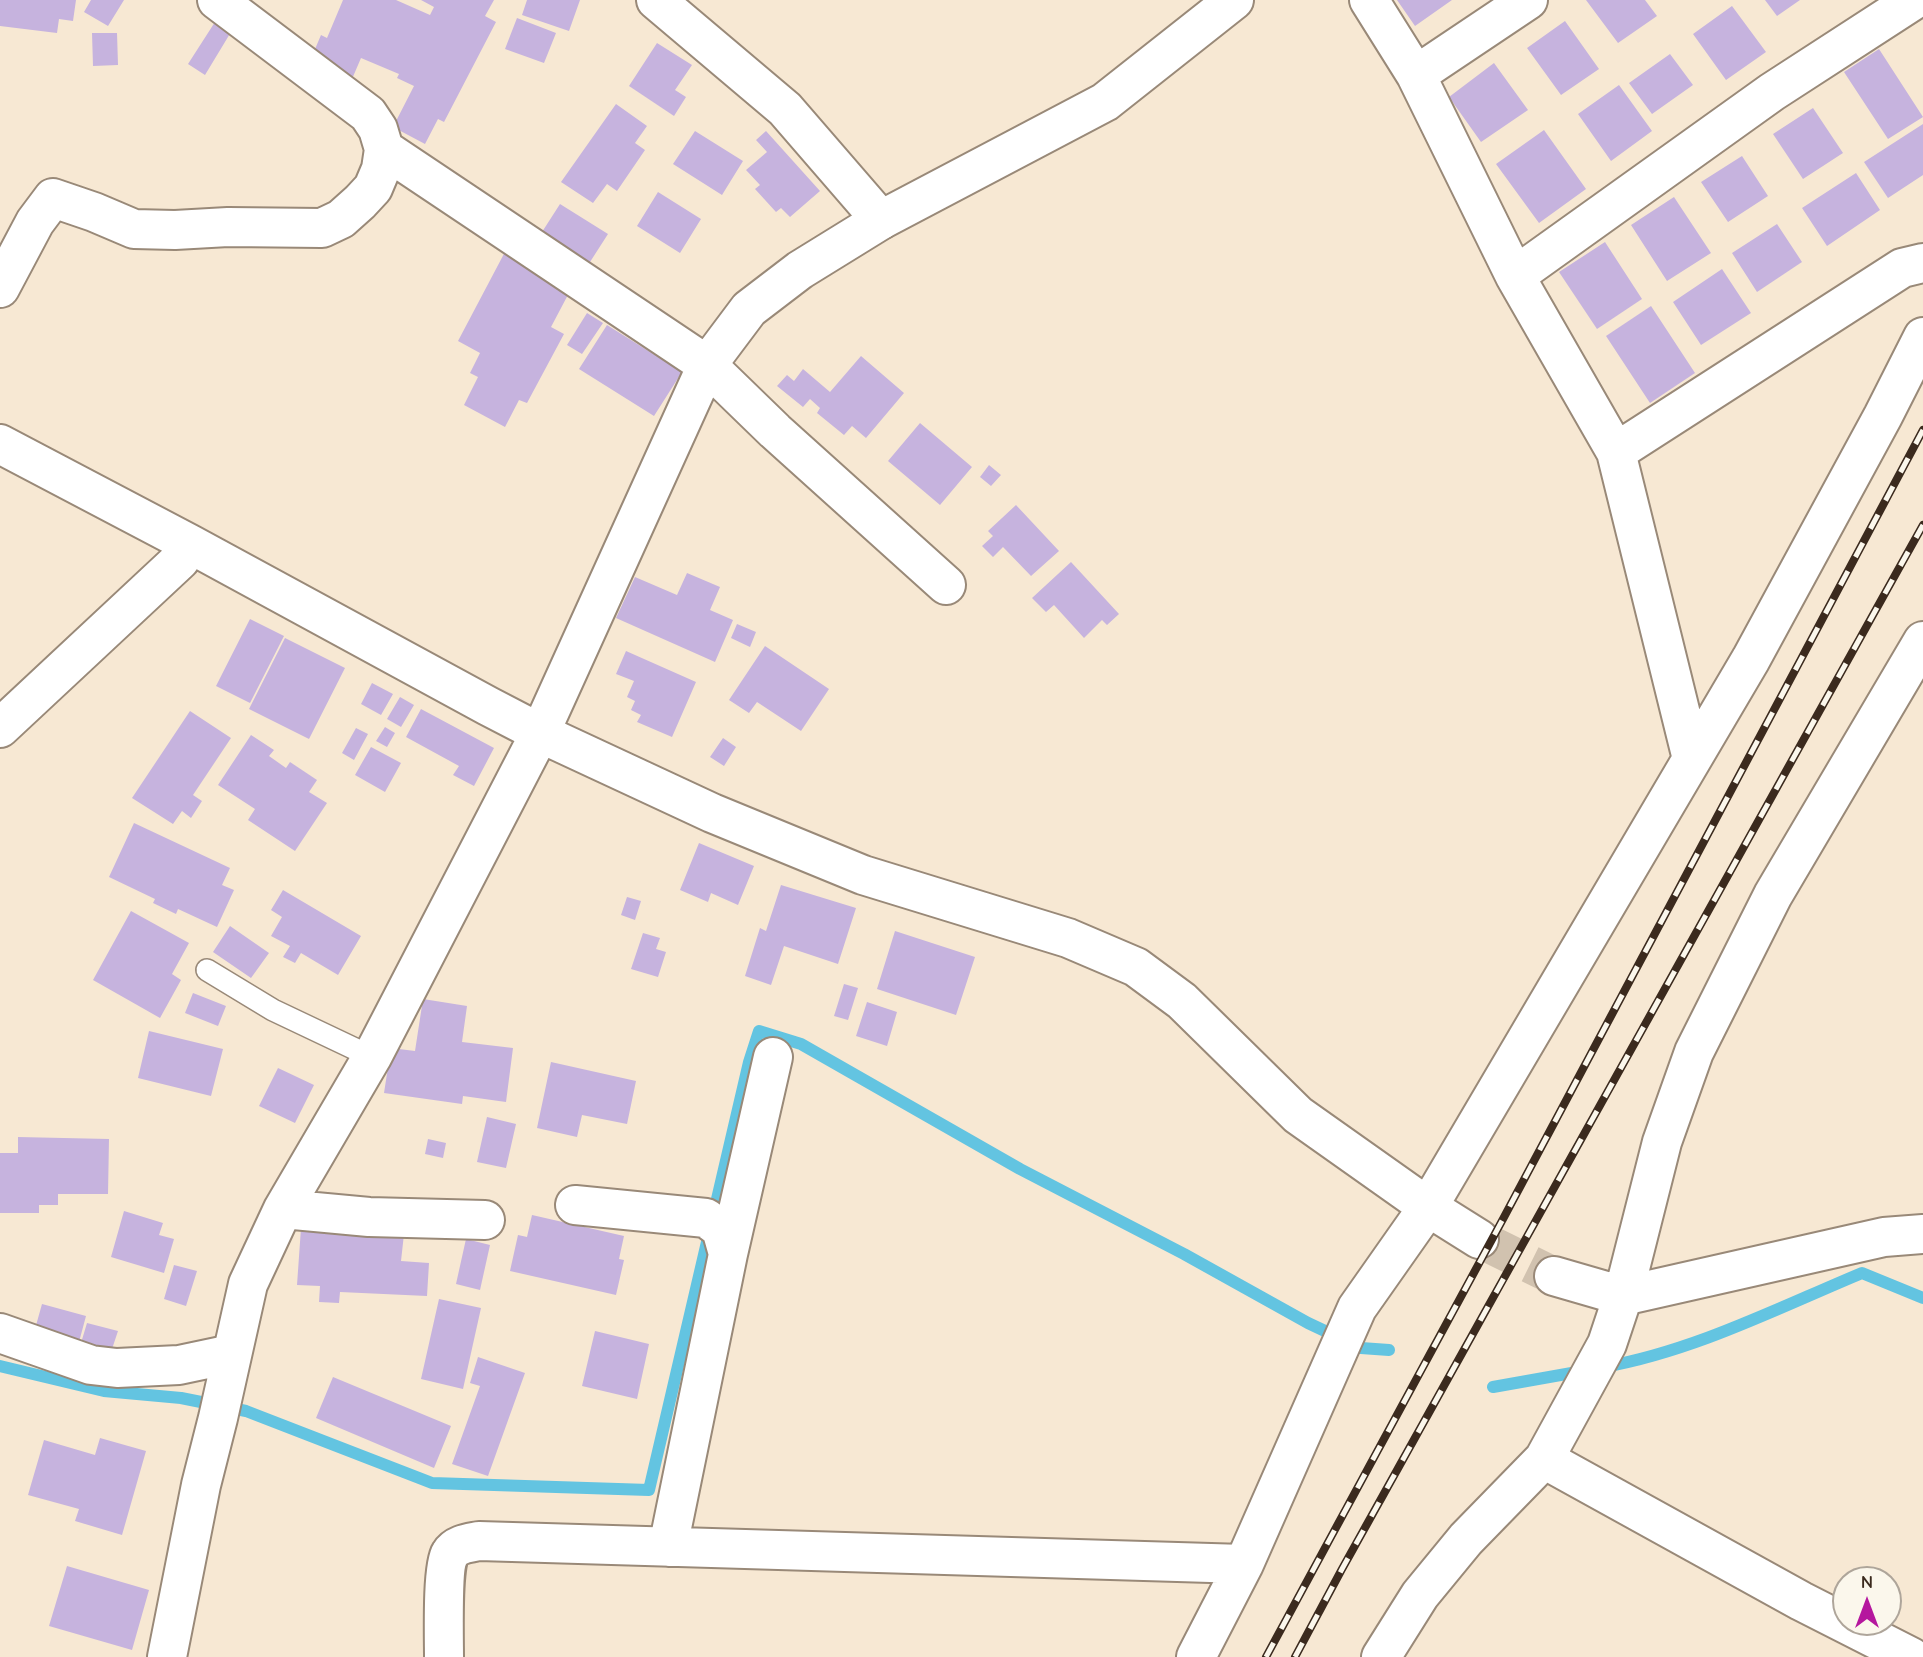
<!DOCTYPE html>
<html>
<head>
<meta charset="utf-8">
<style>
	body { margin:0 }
	#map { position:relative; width:1923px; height:1657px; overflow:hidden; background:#f7e8d3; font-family:"Comic Neue",sans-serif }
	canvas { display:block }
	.north { position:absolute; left:1832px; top:1566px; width:70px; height:70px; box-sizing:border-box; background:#fbf7ec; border:2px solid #aea59a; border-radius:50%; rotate:0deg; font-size:19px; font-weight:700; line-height:28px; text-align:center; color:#3b2a1e }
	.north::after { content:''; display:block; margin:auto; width:24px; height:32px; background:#b5179e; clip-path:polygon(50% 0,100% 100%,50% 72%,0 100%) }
</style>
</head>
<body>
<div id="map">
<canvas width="1923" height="1657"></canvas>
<div class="north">N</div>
</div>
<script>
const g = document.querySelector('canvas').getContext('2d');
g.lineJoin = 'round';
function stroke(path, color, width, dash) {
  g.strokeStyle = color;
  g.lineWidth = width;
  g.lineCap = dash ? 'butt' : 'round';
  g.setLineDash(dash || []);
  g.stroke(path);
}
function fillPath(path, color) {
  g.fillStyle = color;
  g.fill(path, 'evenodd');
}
const stream = new Path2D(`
	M0 1366 104 1391 181 1398 246 1411 432 1483 649 1490 749 1062 759 1031 801 1044 1020 1169 1184 1254 1308 1323 1361 1348 1389 1350
	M1604 1367C1694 1351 1778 1308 1862 1273L1923 1298
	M1493 1387 1583 1371`);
const building = new Path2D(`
	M0 0H76L73 21 59 19 57 33 0 26Z
	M91 0H124L108 26 84 12Z
	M343 0H396L430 15 434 7 421 0H494L485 16 496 22 444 122 438 119 425 144 393 127 414 86 397 78 399 74 361 58 352 79 310 61 321 35 327 38Z
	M527 0H580L569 31 522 15Z
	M1397 0H1452L1415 26Z
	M1586 0H1645L1657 16 1618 43Z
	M1765 0H1800L1777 16Z
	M1732 6 1766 52 1726 80 1693 34Z
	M517 18 556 33 544 63 505 49Z
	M1565 21 1599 69 1561 95 1527 48Z
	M215 22 231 32 205 75 188 64Z
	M92 33H117L118 65 93 66Z
	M657 43 692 65 675 90 686 97 674 116 629 86Z
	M1879 49 1923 117 1888 139 1844 72Z
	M1670 54 1693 85 1652 114 1629 83Z
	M1494 63 1528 110 1481 142 1449 97Z
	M1619 85 1652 131 1611 161 1578 114Z
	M616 104 647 126 635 143 645 150 617 191 607 184 593 203 561 182Z
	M1813 108 1843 153 1803 179 1773 134Z
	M1923 124V175L1888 198 1864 162Z
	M1544 130 1586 189 1539 223 1496 164Z
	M695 131 743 161 722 195 673 164Z
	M766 131 820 191 790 217 781 208 776 212 755 189 760 185 746 170 767 152 756 140Z
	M1742 156 1768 196 1728 222 1701 182Z
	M1856 173 1880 210 1827 246 1802 208Z
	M658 192 701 219 680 253 637 226Z
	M1674 197 1711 253 1667 281 1631 225Z
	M560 204 608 234 590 262 542 232Z
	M1777 224 1802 262 1757 292 1732 253Z
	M1605 242 1642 299 1597 329 1559 272Z
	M506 250 570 291 551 327 564 334 527 403 519 400 505 427 464 405 478 377 470 373 480 353 458 341Z
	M1722 269 1751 313 1701 345 1673 302Z
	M1651 306 1695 373 1650 403 1606 336Z
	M587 313 603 323 582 354 567 345Z
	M607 325 682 372 654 416 579 369Z
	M861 356 904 393 866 438 852 426 844 435 817 413 820 408 810 399 803 407 777 386 787 375 794 381 803 369 830 392Z
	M920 423 972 467 940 505 888 461Z
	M989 465 1001 475 991 486 980 477Z
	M1016 505 1059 551 1031 576 1003 547 993 557 982 546 993 536 988 531Z
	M1071 562 1119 614 1107 625 1102 620 1084 638 1054 605 1046 612 1032 598Z
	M687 573 720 587 710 610 733 620 715 662 616 618 635 577 677 595Z
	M250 619 284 636 250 703 216 686Z
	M737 624 756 632 750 647 731 638Z
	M285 638 345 668 309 739 249 709Z
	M765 646 829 689 801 731 757 702 749 713 729 700Z
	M626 651 696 682 672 737 637 722 641 715 631 710 635 701 627 697 634 681 616 674Z
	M372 683 393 694 381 715 361 704Z
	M400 697 414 705 401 727 387 719Z
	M421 709 494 748 474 786 453 775 459 766 406 737Z
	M190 711 231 738 193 795 202 801 191 818 182 811 173 824 132 798Z
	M385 727 395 733 387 747 376 741Z
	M356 728 368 734 354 760 342 753Z
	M251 735 274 750 269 756 286 768 290 762 317 780 309 792 327 803 295 851 248 820 255 809 218 785Z
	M723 738 736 747 724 766 710 757Z
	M371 747 401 763 385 792 355 775Z
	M134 823 230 868 222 885 234 890 217 927 178 909 176 914 153 903 155 899 109 877Z
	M699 843 754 866 738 905 711 893 708 902 680 890Z
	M781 885 856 908 838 964 784 946 771 985 745 976 760 928 766 931Z
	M283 890 361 936 338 975 301 953 295 963 283 957 290 946 271 936 282 917 271 910Z
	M627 897 641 901 635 920 621 915Z
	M131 911 189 943 172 974 181 980 160 1018 93 980Z
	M230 926 269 953 251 978 213 952Z
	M895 931 975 957 956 1015 877 989Z
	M643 933 660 938 656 949 666 952 658 977 631 969Z
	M844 984 858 988 848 1020 834 1016Z
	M193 993 226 1006 218 1026 185 1013Z
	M423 999 467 1006 462 1042 513 1048 506 1102 463 1096 462 1104 384 1093 391 1048 415 1051Z
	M867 1002 897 1012 887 1046 856 1036Z
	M149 1031 223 1049 211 1096 138 1078Z
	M551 1062 636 1081 627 1124 582 1115 577 1137 537 1128Z
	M278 1068 314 1085 295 1123 259 1106Z
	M487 1117 516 1124 506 1168 477 1162Z
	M18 1137 109 1139 108 1194H58V1205H39V1213H0V1153H18Z
	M428 1139 446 1143 443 1158 425 1154Z
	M124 1211 163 1223 159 1235 174 1239 164 1273 111 1257Z
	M532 1215 624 1236 619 1259 624 1260 616 1295 510 1271 518 1235 527 1237Z
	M301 1228 404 1234 401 1261 429 1263 427 1296 340 1292 339 1303 319 1302 320 1286 297 1285Z
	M466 1239 490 1245 480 1290 456 1284Z
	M174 1265 197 1271 186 1306 164 1299Z
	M439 1299 481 1308 463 1389 421 1379Z
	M42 1304 86 1316 79 1342 35 1329Z
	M87 1323 118 1331 111 1352 81 1343Z
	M595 1331 649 1344 637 1399 582 1386Z
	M478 1357 525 1373 488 1476 452 1464 480 1386 470 1383Z
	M333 1377 451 1426 434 1468 316 1418Z
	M100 1438 146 1451 122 1535 75 1521 79 1509 28 1495 44 1440 95 1455Z
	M67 1566 149 1590 132 1650 49 1626Z`);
const streetTunnel = new Path2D(`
	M1479 1239 1554 1276`);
const lane = new Path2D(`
	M207 970 273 1010 372 1057`);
const street = new Path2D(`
	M1369 0 1416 75 1515 276 1616 452 1692 759
	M1416 75 1528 0
	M384 149 707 365 775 431 946 585
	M1515 276 1772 92 1914 0
	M0 288 35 222 53 198 94 212 134 229 175 230 228 227 322 228 341 219 360 202 373 188 381 169 384 149 378 129 368 114 217 0
	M0 444 190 544 488 706 540 733 712 813 863 875 1068 938 1136 967 1182 1001 1298 1115 1428 1207 1479 1239
	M1616 452 1902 268 1923 263
	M0 728 180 560 190 544
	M575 1205 706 1218 721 1229 728 1254 668 1547
	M283 1209 369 1217 485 1220
	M728 1254 773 1057
	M1554 1276 1623 1296 1884 1237 1923 1234
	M0 1333 91 1365 117 1368 179 1365 231 1354
	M1544 1459 1801 1601 1911 1657
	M167 1657 201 1485 218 1418 248 1284 283 1209 372 1057 540 733 707 365 749 309 800 270 881 220
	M444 1657C444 1638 442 1566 450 1554 456 1544 469 1543 479 1541L1244 1564
	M1196 1657 1244 1564 1357 1308 1428 1207 1751 659 1883 416 1923 337
	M1381 1657 1420 1595 1466 1539 1544 1459 1607 1344 1623 1296 1662 1142 1694 1052 1773 895 1923 641`);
const secondary = new Path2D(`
	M656 0 785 109 881 220 1105 102 1234 0`);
const rail = new Path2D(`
	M1266 1657 1503 1219 1923 430
	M1295 1657 1342 1569 1923 525`);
stroke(stream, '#63c4e1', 12);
fillPath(building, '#c6b3de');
stroke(streetTunnel, '#d1c2af', 38, [38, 19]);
stroke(lane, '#998978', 24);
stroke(street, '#998978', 42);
stroke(secondary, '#998978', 42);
stroke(lane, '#fff', 21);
stroke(street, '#fff', 38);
stroke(secondary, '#fff', 38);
stroke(rail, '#3b2a1e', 8);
stroke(rail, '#fbf7ec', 5, [16]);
</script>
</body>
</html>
